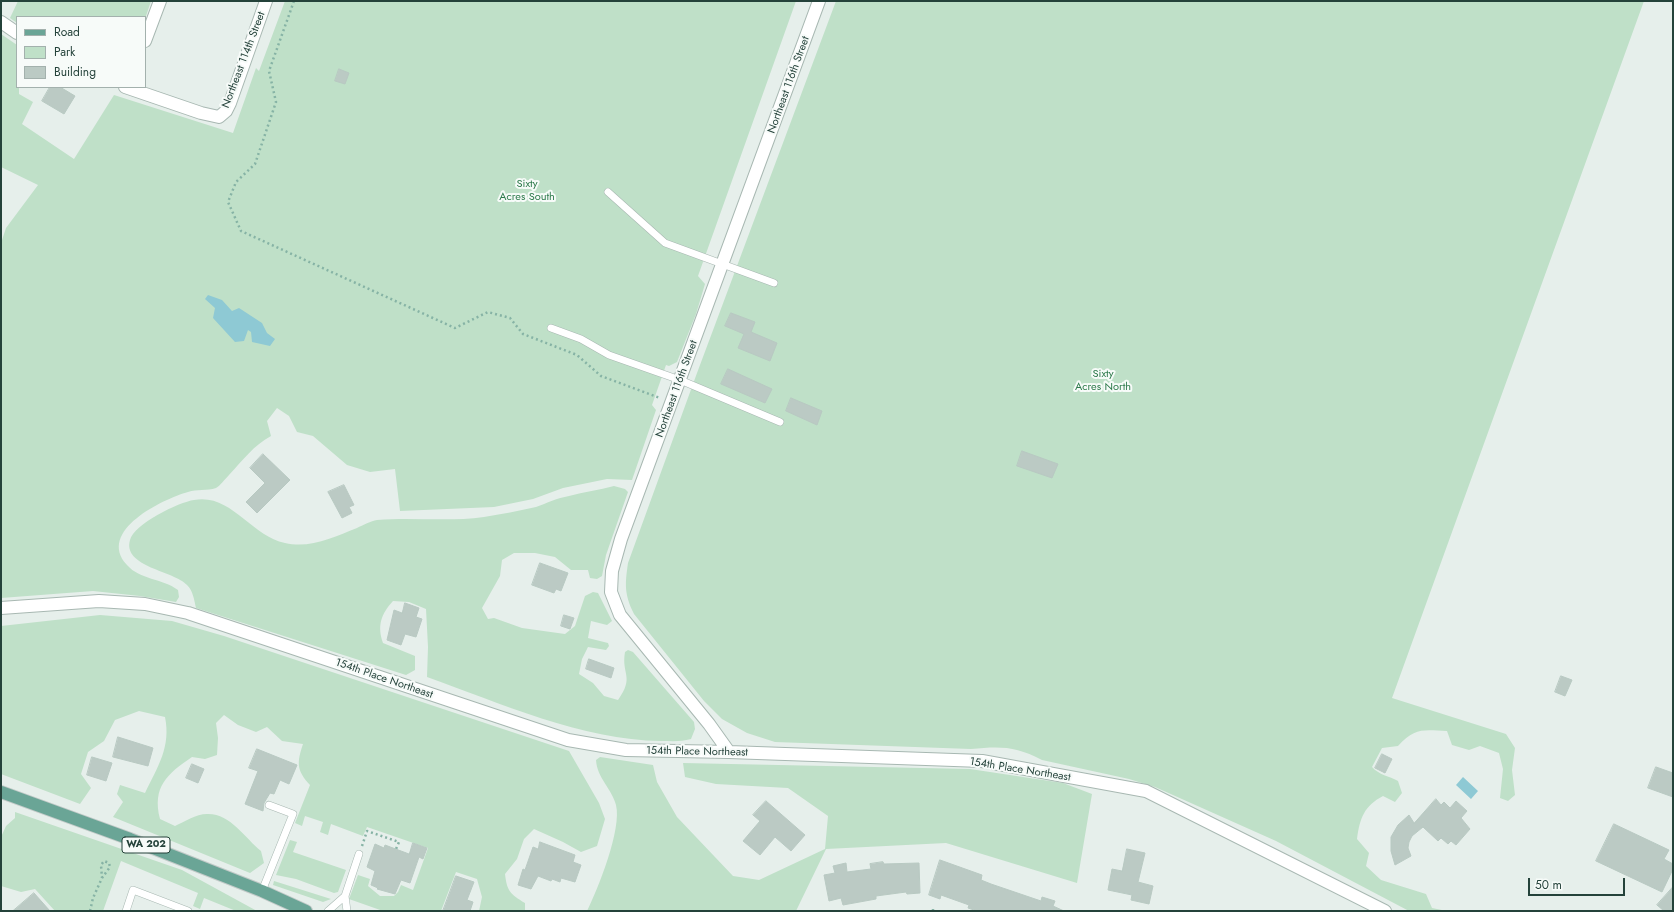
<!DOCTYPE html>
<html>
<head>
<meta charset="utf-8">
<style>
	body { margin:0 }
	#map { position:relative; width:1674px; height:912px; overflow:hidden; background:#e6efeb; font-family:Jost,sans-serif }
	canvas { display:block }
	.frame { position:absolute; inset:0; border:2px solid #24423a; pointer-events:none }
	.legend { position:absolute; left:16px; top:16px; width:130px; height:72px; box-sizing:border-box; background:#f7fbf9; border:1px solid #a3b1ad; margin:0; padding:5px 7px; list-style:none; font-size:12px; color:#24423a }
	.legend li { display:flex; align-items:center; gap:8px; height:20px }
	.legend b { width:20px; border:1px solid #a3b1ad }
	.scale { position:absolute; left:1528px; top:878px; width:97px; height:18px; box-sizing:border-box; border:2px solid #24423a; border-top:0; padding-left:5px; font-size:12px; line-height:14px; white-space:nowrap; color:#24423a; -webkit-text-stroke:3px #f7fbf9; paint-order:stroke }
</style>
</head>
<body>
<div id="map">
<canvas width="1674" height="912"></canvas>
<div class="frame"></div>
<ul class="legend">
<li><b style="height:5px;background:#6aa596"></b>Road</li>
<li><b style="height:11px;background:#bfe0c8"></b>Park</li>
<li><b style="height:11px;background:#bbcac4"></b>Building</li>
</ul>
<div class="scale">50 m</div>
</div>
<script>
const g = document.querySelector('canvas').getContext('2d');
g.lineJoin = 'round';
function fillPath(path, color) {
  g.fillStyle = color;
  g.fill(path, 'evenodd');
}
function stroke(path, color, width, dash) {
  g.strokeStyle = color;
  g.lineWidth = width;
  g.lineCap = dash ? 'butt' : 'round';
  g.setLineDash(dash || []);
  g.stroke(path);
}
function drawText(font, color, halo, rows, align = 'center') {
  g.font = font + ' Jost,sans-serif';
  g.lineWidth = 4;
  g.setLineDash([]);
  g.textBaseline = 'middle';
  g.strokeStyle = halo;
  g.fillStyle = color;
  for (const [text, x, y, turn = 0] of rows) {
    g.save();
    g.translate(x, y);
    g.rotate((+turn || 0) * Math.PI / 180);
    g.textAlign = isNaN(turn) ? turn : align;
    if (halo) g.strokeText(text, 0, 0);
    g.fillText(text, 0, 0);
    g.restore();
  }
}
const green = new Path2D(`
	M18 1H151L145 19V17H17V23L10 18Z
	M285 1H796L698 276 705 284 696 314 677 362 669 366 666 365 652 405 656 410 632 480 607 479 563 488 533 499 494 507 400 511 395 469 370 472 347 465 313 436 297 432 289 416 277 408 267 421 271 436C254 445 242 461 229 475 225 479 220 486 216 488 207 491 197 489 188 492 163 499 96 531 127 565 140 580 162 578 178 590L179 597 176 602 140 596 93 591 1 598V243L6 228 38 185 1 167V34L17 45V87H19V94L33 102 22 124 74 159 114 95 233 133 256 68 259 71Z
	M836 1H1644L1392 698 1506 734 1515 748 1512 770 1515 795 1508 801 1500 798 1503 769 1499 753 1480 746 1469 750 1452 745 1447 731C1424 730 1415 727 1398 746L1382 748 1372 767C1379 775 1389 776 1398 781L1402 793 1395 802 1383 796C1364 806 1360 818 1357 839L1369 853 1366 866 1381 880 1426 894 1432 908 1447 911H1409L1276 841 1155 787 1129 779 1042 760C1016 746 1000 746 971 749L775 742 747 733 722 719 704 701 634 614C624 594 625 584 628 563L697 373Z
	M614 486 625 489 628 492 606 555 602 576 597 579 590 578 588 570H571L555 557 535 553H514L502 560 500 576 482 608 488 619 494 618 522 628 565 634 575 626 585 596 593 592 598 593 612 621 607 625 591 621 588 638 608 643 609 646 606 650 588 647 582 659 579 674 593 683 604 696 618 700C635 676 621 675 625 652L628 650 633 652 694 722 695 729 691 739C681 742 671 741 661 741 582 740 500 703 427 677L428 647 426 609 409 602 393 601C381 614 377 626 383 643L415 656V670L406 675 196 608C194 599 193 591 187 585 175 571 122 567 130 540 134 524 179 502 194 500 231 493 251 536 285 543 310 549 334 537 357 528 363 525 371 521 377 520 413 517 448 522 484 517 501 514 519 511 536 507 547 503 557 498 569 496 584 492 599 490 614 486Z
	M100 615 172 621 224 636 569 751 599 803 605 819 597 846 581 852 563 842 534 829 524 839 517 859 505 874C507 891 510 894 525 903V911H479L482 897 477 879 456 872 441 911H383L349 899 358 875 370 879 368 886 380 896H394L398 892 401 885 413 890 428 848 367 827 363 836 331 824 328 835 320 832 323 822 305 816 302 826 295 823 310 785C296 770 297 762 303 744L282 741 267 727 256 732 238 725 224 715 216 723 218 738 217 755 205 759 192 757C167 774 152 787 160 819L175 826C184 822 196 814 207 814 230 813 245 838 261 851L264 863 250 873 113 817 123 802 117 794 120 785 145 793C158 766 171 747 165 717L139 711 115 720 104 741 88 752 81 774 91 788 80 804 1 774V626Z
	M600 757 653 765 657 782 677 817 733 876 759 880 825 849 828 816 788 788 716 784 685 777 683 763 970 769 1063 783 1092 794 1077 883 946 843 826 849 796 911H587C598 889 622 829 616 805 612 789 597 778 596 760Z
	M15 812 182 870 257 911H236L204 898 200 909 193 906 198 893 121 861 103 911H55L35 889 21 892 1 886V837L6 826 15 818Z
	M290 840 297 842 293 852 346 870 338 892 334 893 296 879 276 875Z
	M274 881 331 899 323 902 273 885Z`);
const water = new Path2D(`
	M208 295 222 300 232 311 239 308 262 323 267 333 275 339 270 346 252 342 251 332 248 330 244 341 235 342 213 318 215 308 205 299Z
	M1463 777 1478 791 1471 799 1456 785Z`);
const building = new Path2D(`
	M339 69 349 73 345 84 335 81Z
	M50 87H60L75 96 64 114 42 101Z
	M731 313 755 322 751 332 777 343 770 361 738 348 744 334 725 326Z
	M728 369 772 389 765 403 721 384Z
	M791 398 822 411 817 425 786 411Z
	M1022 451 1058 464 1052 478 1017 466Z
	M263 454 290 480 257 513 246 502 265 483 250 468Z
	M344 485 354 505 349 507 352 513 342 518 328 492Z
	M540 563 568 573 561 591 556 589 554 593 532 585Z
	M405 603 419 608 416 617 422 619 416 637 405 634 401 645 387 640 394 610 402 613Z
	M564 615 574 618 570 629 561 626Z
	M589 659 614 668 611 678 586 669Z
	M1561 676 1572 680 1565 696 1555 692Z
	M118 737 153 748 148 766 113 757Z
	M257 749 297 765 289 784 280 780 274 794 270 793 264 803 263 811 245 804 258 771 249 768Z
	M1382 754 1392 759 1385 773 1375 768Z
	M92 757 112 763 106 781 87 775Z
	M192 764 204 769 198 783 186 778Z
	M1656 767 1673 773V797L1648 788Z
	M1436 799 1441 805 1444 802 1450 808 1456 801 1467 811 1461 818 1470 829 1456 845 1451 841 1448 844 1441 838 1438 841 1423 827 1412 836 1409 842 1408 848 1411 856 1395 865 1391 851V837L1398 825 1409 815 1414 823Z
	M766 801 805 835 791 851 775 837 760 855 743 841 760 821 753 815Z
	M1614 824 1669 850 1664 859 1673 864V869L1662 892 1596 861Z
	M540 842 575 855 573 862 581 865 575 882 561 878 560 882 552 879 551 881 538 876 531 889 518 885 523 869 525 870 533 847 538 849Z
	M413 843 427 848 423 859 419 857 410 883 401 880 395 894 377 889 378 888 371 885 375 871 367 867 375 844 384 848 385 845 409 854Z
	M1127 849 1145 853 1138 882 1153 886 1149 904 1131 900 1132 895 1108 890 1112 869 1122 871Z
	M940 860 982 875 981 880 991 884 1041 901 1042 897 1055 901 1053 906 1064 911H977L968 908 969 905 941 895 940 899 929 895Z
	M883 862 884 864 919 863 920 893 907 894 906 892 876 896V899L843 905 841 898 829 901 824 875 835 873 833 866 846 863 847 872 871 869 870 864Z
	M456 876 474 882 467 900 473 902 470 911H443Z
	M1673 887V911H1664L1657 905Z
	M34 893 50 911H13Z`);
const path = new Path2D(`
	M294 1 269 71 276 102 255 164 236 182 228 202 241 231 455 328 488 312 510 318 523 334 577 355 601 376 660 398
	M362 846 367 831 399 842 396 849
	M90 911 93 898 102 878 110 867 109 863 104 861 101 865 102 878
	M933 911V908`);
const service = new Path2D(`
	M608 192 665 243 774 283
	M551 328 581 339 609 355 680 380 780 422
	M262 891 293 814 269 805
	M126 911 133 890 188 911
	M328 911 345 896
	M347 911 345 896 359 854`);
const minor = new Path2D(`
	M1 22 17 33
	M145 41 160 1
	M125 87 201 113 219 117 226 111 230 103 266 1
	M1 608 99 601 145 604 188 613 568 740 626 750 729 752 982 761 1146 791 1385 911
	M729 752 709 724 620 615 611 592 612 571 621 539 819 1`);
const primary = new Path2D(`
	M1 792 130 839 262 891 306 911`);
const shields = [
	[146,845,48]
];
const shieldNames = [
	["WA 202",146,845]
];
const streetNames = [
	["Northeast 114th Street",244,60,-69],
	["Northeast 116th Street",789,85,-70],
	["Northeast 116th Street",677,389,-70],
	["154th Place Northeast",384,679,19],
	["154th Place Northeast",697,752,1],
	["154th Place Northeast",1020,770,9]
];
const parkNames = [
	["Sixty",527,184],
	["Acres South",527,197],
	["Sixty",1103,374],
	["Acres North",1103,387]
];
fillPath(green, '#bfe0c8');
fillPath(water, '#8ec9d4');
fillPath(building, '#bbcac4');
stroke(building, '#b8c9c2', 1);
stroke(service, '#a8b8b2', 8);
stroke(minor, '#a8b8b2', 14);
stroke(primary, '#c2cac8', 14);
stroke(path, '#86b3a5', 2.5, [2, 3]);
stroke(service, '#fff', 7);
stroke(minor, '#fff', 12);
stroke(primary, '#6aa596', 12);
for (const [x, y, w] of shields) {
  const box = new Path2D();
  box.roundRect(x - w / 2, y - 8, w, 16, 3);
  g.fillStyle = '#f7fbf9';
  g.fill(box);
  stroke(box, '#24423a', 1);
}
drawText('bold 10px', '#24423a', null, shieldNames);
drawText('11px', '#24423a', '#f7fbf9', streetNames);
drawText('11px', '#2d7a4b', '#f7fbf9', parkNames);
</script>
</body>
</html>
